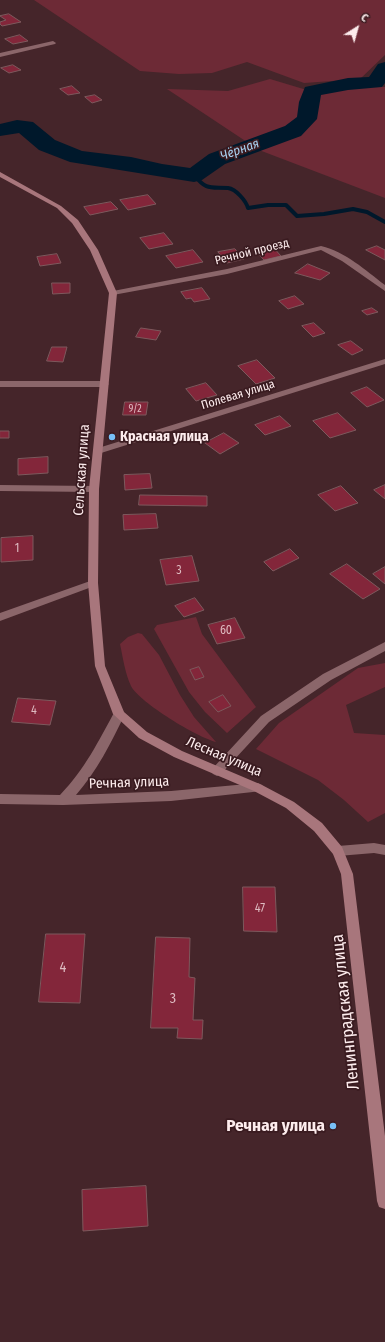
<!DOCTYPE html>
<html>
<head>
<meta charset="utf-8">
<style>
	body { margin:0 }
	#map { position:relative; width:385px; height:1342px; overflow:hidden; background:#45252a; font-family:"Fira Sans Condensed",sans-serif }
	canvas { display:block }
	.north { position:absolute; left:337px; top:8px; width:40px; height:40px; -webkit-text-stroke:3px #3a1b20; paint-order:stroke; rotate:37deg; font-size:11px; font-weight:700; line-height:16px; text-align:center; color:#fdeced }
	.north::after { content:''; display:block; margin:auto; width:14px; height:18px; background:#fdeced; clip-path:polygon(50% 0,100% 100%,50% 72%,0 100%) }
</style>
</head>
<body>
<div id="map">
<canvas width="385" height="1342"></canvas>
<div class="north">С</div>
</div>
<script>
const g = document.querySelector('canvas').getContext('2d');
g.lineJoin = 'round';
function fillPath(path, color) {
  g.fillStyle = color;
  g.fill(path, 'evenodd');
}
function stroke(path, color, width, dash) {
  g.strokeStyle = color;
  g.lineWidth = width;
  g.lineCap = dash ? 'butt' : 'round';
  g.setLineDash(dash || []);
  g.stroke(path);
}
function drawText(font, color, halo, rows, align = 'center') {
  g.font = font + ' "Fira Sans Condensed",sans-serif';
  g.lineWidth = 3.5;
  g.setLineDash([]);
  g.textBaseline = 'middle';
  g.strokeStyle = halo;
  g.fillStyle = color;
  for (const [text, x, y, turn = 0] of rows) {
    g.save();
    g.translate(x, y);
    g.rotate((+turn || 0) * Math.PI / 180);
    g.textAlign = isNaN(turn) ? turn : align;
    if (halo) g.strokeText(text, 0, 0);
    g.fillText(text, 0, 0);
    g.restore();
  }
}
const green = new Path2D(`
	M34 0H385V55L360 79 304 83 247 62 212 73 179 74 140 71Z
	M270 79 320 94 351 87H385V198L259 150 167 89 228 91Z
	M196 617 202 634 256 707 227 733 205 712 189 692 154 629 157 625Z
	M138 633 142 634 159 655 180 695 194 717 216 742C197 737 140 703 131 686 125 673 123 658 120 644L128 637Z
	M385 663V687L346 705 354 733 385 735V813L368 822 344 800 318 780 256 749 279 723 358 668Z`);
const stream = new Path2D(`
	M194 175C207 191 210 187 228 188 236 189 246 201 248 208L268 205H286L297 216 324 214 353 209 367 212 385 222`);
const river = new Path2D(`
	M385 62V83L382 87 348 90 321 95 317 119 301 136 225 164 202 180 194 182 70 162 39 150 19 133 0 136V124L17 120 33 122 55 140 82 151 131 157 162 164 190 168 209 154 285 126 297 117 299 102 305 87 348 78 369 77 378 64Z`);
const building = new Path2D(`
	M9 14 21 22 2 26 0 24V22L6 20 0 16Z
	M20 35 28 41 13 44 5 39Z
	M13 65 21 70 9 73 1 68Z
	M72 86 80 93 68 95 60 89Z
	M95 95 102 100 92 103 85 97Z
	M148 195 156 204 128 210 120 200Z
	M111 202 118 209 90 215 84 207Z
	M164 233 173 244 149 249 140 238Z
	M272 246 281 256 264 260 255 250Z
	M377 246 385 250V260L366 250Z
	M235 249 244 259 227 263 218 252Z
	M193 250 203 262 176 268 166 256Z
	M57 254 61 263 40 266 37 257Z
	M308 264 330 273 320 280 295 273Z
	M52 283H70V293L53 294Z
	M202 288 210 299 194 302 191 298 186 299 181 292Z
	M295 296 304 304 288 309 279 301Z
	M372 308 378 312 367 315 362 311Z
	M314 323 325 333 313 337 302 326Z
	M141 328 161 331 156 340 136 337Z
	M351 341 363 350 352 355 338 345Z
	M52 347H67L63 362 47 361Z
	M257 360 275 378 256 384 238 366Z
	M206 383 217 395 196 401 186 389Z
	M367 387 384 400 367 407 351 393Z
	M125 402H148L146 415H123Z
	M338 413 356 430 330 438 313 421Z
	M280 416 291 426 265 435 255 425Z
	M0 431H9V438H0Z
	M224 433 239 443 220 454 205 443Z
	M48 457V473L18 475V459Z
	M150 474 152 488 125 490 124 475Z
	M385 485V499L374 490Z
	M341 486 358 503 335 511 318 495Z
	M140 495 207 496V506L139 505Z
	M156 514 158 528 124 530 123 515Z
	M33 536V560L1 562V538Z
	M290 549 299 558 273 571 264 562Z
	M192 556 199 581 166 585 160 560Z
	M347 564 380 589 363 599 330 574Z
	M385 567V584L373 574Z
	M195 598 204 610 184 617 175 606Z
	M235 618 245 638 217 644 208 625Z
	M199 667 204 677 195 680 190 670Z
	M223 695 231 706 218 712 209 702Z
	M18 698 56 701 50 725 12 722Z
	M243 887H275L277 932 244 931Z
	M46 934H85L80 1003 39 1002Z
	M156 937 190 938 189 977 195 978 193 1020H203L202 1039 177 1038 178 1028H151Z
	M146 1186 148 1226 83 1231 82 1190Z`);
const minor = new Path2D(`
	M53 41 56 43 55 44 0 57V53Z
	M321 246C346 252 365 270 385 285V291L342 261 321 250 227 274 113 295 109 293 113 291 227 269Z
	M385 359V364L101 453H95L93 451 95 449Z
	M0 381H105L109 384 105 387H0Z
	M0 485 94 486 99 489 94 492 0 491Z
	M93 580 98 583 97 585 0 621V613Z
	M385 642V651L331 680 269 722 221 774 217 776 213 774 211 771 213 768 261 716 323 674Z
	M119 710 123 711 125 714C111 743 97 771 76 795L171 791 258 783 262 785 264 788 262 791 171 801 63 805 0 804V794L60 795C85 769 98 742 115 711Z
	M374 843 385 845V855L374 853 338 856 334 855 332 851 334 847 338 846Z`);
const secondary = new Path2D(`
	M0 172 61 206 78 220 98 250 117 293 99 489 98 583 105 666 124 712 147 732 182 751 262 785 294 802 322 823 342 847 353 874 385 1136V1209L379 1207 377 1201 341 874 333 854 314 831 286 808 254 791 174 757 139 738 113 714 95 666 88 583 89 489 109 293 90 250 72 223 57 208 0 177Z`);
const markers = [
	[112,437,4,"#77c0f7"],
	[333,1126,4,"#77c0f7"]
];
const farNumbernames = [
	["9/2",135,409]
];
const farStreetnames = [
	["Речной проезд",252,252,-14],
	["Полевая улица",238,395,-17]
];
const numberNames = [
	["1",17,549],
	["3",179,571],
	["60",226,631],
	["4",34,711],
	["47",260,909]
];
const farWaternames = [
	["Чёрная",240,150,-20]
];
const poiNames = [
	["Красная улица",120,437]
];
const streetNames = [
	["Сельская улица",82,470,-86],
	["Лесная улица",224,757,23],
	["Речная улица",129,783,-2]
];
const nearNumbernames = [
	["4",63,968],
	["3",173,999]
];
const nearStreetnames = [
	["Ленинградская улица",346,1012,-96]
];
const nearPoinames = [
	["Речная улица",325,1126]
];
fillPath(green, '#6d2a36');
stroke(stream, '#00182b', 4);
fillPath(river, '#00182b');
fillPath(building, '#83263a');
stroke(building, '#7d595d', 1);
fillPath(minor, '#8b666a');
fillPath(secondary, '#a8767c');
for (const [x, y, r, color] of markers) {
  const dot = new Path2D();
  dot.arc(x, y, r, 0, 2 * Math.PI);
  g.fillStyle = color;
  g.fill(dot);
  stroke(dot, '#3a1b20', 1.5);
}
drawText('10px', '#debac0', null, farNumbernames);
drawText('12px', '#fdeced', '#3a1b20', farStreetnames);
drawText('12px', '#debac0', null, numberNames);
drawText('italic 13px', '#a8d1f1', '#3a1b20', farWaternames);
drawText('bold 14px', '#fdeced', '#3a1b20', poiNames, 'left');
drawText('14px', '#fdeced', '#3a1b20', streetNames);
drawText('14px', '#debac0', null, nearNumbernames);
drawText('17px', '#fdeced', '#3a1b20', nearStreetnames);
drawText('bold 17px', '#fdeced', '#3a1b20', nearPoinames, 'right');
</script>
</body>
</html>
